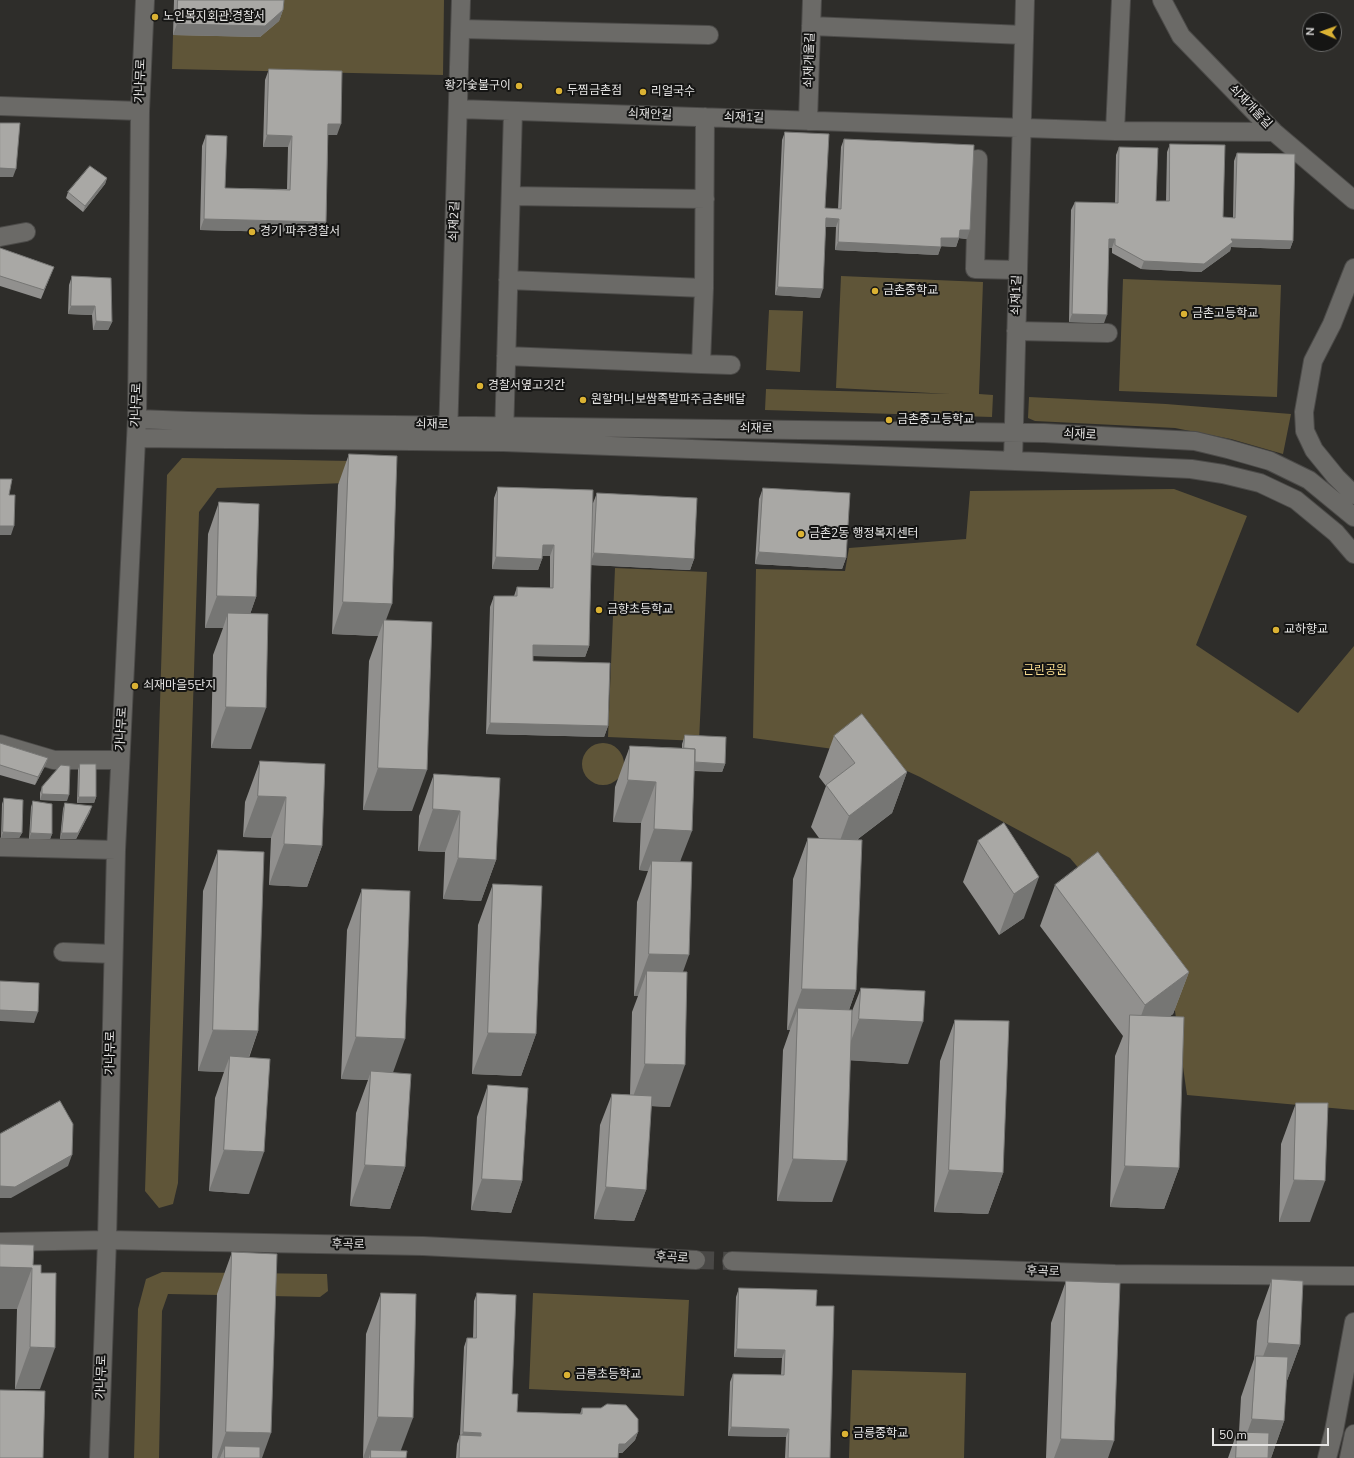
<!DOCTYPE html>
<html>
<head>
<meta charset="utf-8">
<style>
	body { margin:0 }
	#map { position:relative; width:1354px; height:1458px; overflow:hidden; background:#2e2d2a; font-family:"Nunito Sans",sans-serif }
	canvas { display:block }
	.north { position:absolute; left:1302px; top:12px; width:40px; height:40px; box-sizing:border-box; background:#151514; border:1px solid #686867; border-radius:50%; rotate:272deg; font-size:11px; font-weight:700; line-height:16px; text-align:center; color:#e5e4e3 }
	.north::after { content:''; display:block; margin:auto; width:14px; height:18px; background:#dbb233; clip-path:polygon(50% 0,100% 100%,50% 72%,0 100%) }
	.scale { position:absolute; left:1212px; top:1428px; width:117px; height:18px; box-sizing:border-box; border:2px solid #e5e4e3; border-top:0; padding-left:5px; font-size:12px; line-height:14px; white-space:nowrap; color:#e5e4e3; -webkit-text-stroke:3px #151514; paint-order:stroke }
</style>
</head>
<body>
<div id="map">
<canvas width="1354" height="1458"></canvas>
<div class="north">N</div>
<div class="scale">50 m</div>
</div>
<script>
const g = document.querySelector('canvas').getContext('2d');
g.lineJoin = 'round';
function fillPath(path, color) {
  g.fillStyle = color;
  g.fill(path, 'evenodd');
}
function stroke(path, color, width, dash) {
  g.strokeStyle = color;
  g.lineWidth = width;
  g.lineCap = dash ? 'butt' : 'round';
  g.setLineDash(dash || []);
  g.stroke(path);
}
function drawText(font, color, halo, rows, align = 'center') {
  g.font = font + ' "Nunito Sans","Noto Sans KR",sans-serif';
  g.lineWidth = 4;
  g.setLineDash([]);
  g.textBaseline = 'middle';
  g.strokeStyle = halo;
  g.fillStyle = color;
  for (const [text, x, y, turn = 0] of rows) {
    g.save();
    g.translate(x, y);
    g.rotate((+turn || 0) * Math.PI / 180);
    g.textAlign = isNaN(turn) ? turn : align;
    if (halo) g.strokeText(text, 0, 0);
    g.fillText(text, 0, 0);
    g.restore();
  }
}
const green = new Path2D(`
	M281 0H444L443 75 172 69 173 35Z
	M841 276 983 282 979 394 993 395 992 417 765 410 766 389 950 394 836 388Z
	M1123 279 1281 285 1277 397 1119 391Z
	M769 310 803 311 800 372 766 370Z
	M1029 397 1166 404 1291 414 1283 454 1231 439 1175 428 1035 421 1028 418Z
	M182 458 352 461 345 483 217 488 199 512 178 1183 173 1204 159 1208 145 1191 167 475Z
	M1174 489 1247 516 1196 645 1298 713 1354 646V1110L1187 1095 1170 976 1070 858 920 777 870 754 753 738 756 569 845 571 849 548 966 539 970 491Z
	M615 568 707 572 699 741 608 737Z
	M582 764a21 21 0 1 1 42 0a21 21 0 1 1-42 0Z
	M162 1272 327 1274 328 1291 320 1297 168 1294 162 1311 159 1458H134L138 1309 146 1279Z
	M533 1293 689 1300 684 1396 529 1389Z
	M852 1370 966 1373 964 1458H849Z`);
const minorTunnel = new Path2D(`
	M696 1260 732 1261`);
const minor = new Path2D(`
	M1162 0 1181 36 1274 132 1354 200
	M811 26 1024 35
	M461 29 709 35
	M0 106 140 111
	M458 109 1115 131 1274 132
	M808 121 812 0
	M1115 131 1121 0
	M978 159 975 269 1018 270
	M511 196 705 199
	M0 237 26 232
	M1354 268 1332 324 1313 361 1304 412 1305 431 1314 450 1336 477 1354 495
	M508 280 704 288
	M1016 331 1108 333
	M506 356 701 364 704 288 705 117
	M701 364 731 365
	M137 419 189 421 311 424 1044 433 1195 441 1228 449 1270 461 1309 480 1354 517
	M448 437 461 0
	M504 437 513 111
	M136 438 503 442 1042 462 1191 469 1223 474 1260 483 1296 500 1336 533 1354 554
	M1013 461 1025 0
	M0 744 54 760H116
	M0 847 116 850
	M63 952 113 954
	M0 1242 107 1240 423 1246 696 1260
	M732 1261 1115 1274 1354 1276
	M99 1458 107 1240 116 850 137 419 140 111 145 0
	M1327 1458 1334 1431 1354 1322
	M1349 1458 1354 1434`);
const wall = new Path2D(`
	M174 0H284L283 10 279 21 260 37 173 35Z
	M269 69 337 135H328L326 222 322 233 200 230 202 146 206 135 225 188 287 189 288 147H263L265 80Z
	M785 132 825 208 838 209 841 147 844 139 967 239 959 238 956 247 941 246 938 255 835 250 836 227H826L820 298 775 295 782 140Z
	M1170 144 1223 217 1233 218 1234 161 1237 153 1293 241 1290 249 1231 247 1230 251 1201 272 1141 269 1112 253V248H1109L1104 323 1069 322 1071 210 1075 202 1115 203 1116 155 1119 147 1156 201H1166L1167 152Z
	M107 178 105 184 83 212 66 198 68 192Z
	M0 248 54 267 41 299 0 286Z
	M72 276 112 322 108 330H93L92 315 68 314 69 285Z
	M349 454 386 620 412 811 363 810 369 661 378 636 332 634 338 485Z
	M498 487 593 503 597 493 694 559 690 570 591 565 589 646 585 657 533 656V661L608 726 604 737 486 734 490 607 494 596H514L517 587 550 588V556H542V559L538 570 492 569 494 498Z
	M763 488 846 558 842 569 755 564 759 499Z
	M219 502 256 597 250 614 251 749 211 748 213 655 223 628H205L208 534Z
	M685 735 725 764 722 772 694 771 680 862 683 971 670 1107 651 1106 646 1190 634 1221 594 1219 600 1125 612 1094 630 1095 632 1012 638 996H634L637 902 648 871 639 870 641 823 613 822 615 787 630 746 682 748V744Z
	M834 736 907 772 892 813 858 839 856 990 849 1010 852 1011 861 988 908 1064 850 1060 832 1202 777 1201 783 1050 790 1030H787L793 879 808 838H819L811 827 826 786 819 777Z
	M0 743 48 758 45 766 35 785 0 775Z
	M260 761 322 846 307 887 269 885 271 838 243 837 245 802Z
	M80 764 96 797 94 803H77L78 770Z
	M434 774 496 860 481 901 443 899 445 852 418 851 419 816Z
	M42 787 67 801 40 800V793Z
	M4 798 22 833 19 838H1L2 804Z
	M33 801 52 834 50 839H29L31 807Z
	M65 803 90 812 76 839H60L63 809Z
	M1004 823 1024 918 999 935 963 882 978 841Z
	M218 850 258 1031 249 1058V1194L209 1191 215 1098 224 1072 198 1071 203 891Z
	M493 884 536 1034 521 1076 472 1074 478 925Z
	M1055 885 1189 972 1173 1014 1170 1016 1179 1168 1164 1209 1110 1207 1115 1056 1123 1036 1040 926Z
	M362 889 393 1073 405 1167 390 1209 350 1206 356 1113 368 1080 341 1079 347 930Z
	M955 1020 1003 1173 988 1214 934 1212 940 1061Z
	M488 1085 522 1181 511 1213 471 1210 477 1117Z
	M1296 1103 1310 1222H1279L1281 1144Z
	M232 1252 262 1458H212L217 1294Z
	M33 1265 40 1389H15L17 1309H0Z
	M1272 1279 1300 1345 1286 1383 1284 1421 1271 1458H1228L1237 1432H1239L1241 1397 1254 1359 1257 1321Z
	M1066 1281 1108 1458H1046L1051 1323Z
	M739 1288 816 1306 830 1458H785L786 1437 728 1436 730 1382 733 1374 781 1375 782 1358 734 1357 736 1297Z
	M381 1293 401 1451 406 1458H363L366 1334Z
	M477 1293 512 1394 517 1412 580 1414 582 1408 638 1432 635 1440 622 1453H618V1458H456L457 1444 460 1435 464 1347 467 1338H473L474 1301Z`);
const shadedWall = new Path2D(`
	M283 10 279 21 260 37 173 35 177 24Z
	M328 124H341L337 135H324Z
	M267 135 292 136 288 147H263Z
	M0 168 16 169 13 177H0Z
	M107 178 105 184 83 212 85 206Z
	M826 218 839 219 836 227H823Z
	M204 219 326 222 322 233 200 230Z
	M960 230H970L967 239 957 238Z
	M941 238H959L956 247 938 246Z
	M1109 239H1115L1112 248H1106Z
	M1231 239 1293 241 1290 249 1231 247 1230 251 1201 272 1141 269 1144 261Z
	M838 242 941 247 938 255 835 250Z
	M778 287 823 289 820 298 775 295Z
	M71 306H95L92 315 68 314Z
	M1072 314 1107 315 1104 323 1069 322Z
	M96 321 112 322 108 330H93Z
	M0 526H14L11 535H0Z
	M543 545H554L550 556H539Z
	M759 552 846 558 842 569 755 564Z
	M594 553 694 559 690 570 590 565Z
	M496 557 542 559 538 570 492 569Z
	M217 596 256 597 245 629 228 613 223 628H205Z
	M343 602 392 604 383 628 384 620 378 636 332 634Z
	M533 645 589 646 585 657 529 656Z
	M226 707 266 708 251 749 211 748Z
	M490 723 608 726 604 737 486 734Z
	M48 758 45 766 35 785 38 777Z
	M684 762 725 764 722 772 681 770Z
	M378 768 427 770 412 811 363 810Z
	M907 772 892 813 834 857 849 816Z
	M628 780 656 782 641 823 613 822Z
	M42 794 69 795 67 801 40 800Z
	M258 796 286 797 271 838 243 837Z
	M79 797H96L94 803H77Z
	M92 806 90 812 76 839H60L62 833Z
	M433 809 460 811 445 852 418 851Z
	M654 829 692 831 676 872 652 861 648 871 639 870Z
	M3 832 22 833 19 838H1Z
	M31 833 52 834 50 839H29Z
	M284 844 322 846 307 887 269 885Z
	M458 858 496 860 481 901 443 899Z
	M1039 877 1024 918 999 935 1014 894Z
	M649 954 689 955 674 997 647 971 638 996H634Z
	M1189 972 1173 1014 1130 1046 1145 1005Z
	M802 989 856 990 841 1032 798 1008 790 1030H787Z
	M0 1010 38 1012 34 1023 0 1021Z
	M859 1019 923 1022 908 1064 844 1060Z
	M213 1030 258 1031 243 1073 230 1056 224 1072 198 1071Z
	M488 1033 536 1034 521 1076 472 1074Z
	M356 1037 405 1039 390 1081 371 1071 368 1080 341 1079Z
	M645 1064 685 1065 670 1107 630 1105Z
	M224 1150 264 1152 249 1194 209 1191Z
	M72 1155 68 1166 11 1198H0V1186Z
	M793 1159 847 1161 832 1202 777 1201Z
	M365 1165 405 1167 390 1209 350 1206Z
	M1125 1166 1179 1168 1164 1209 1110 1207Z
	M949 1170 1003 1173 988 1214 934 1212Z
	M482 1179 522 1181 511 1213 471 1210Z
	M1294 1180 1325 1181 1310 1222H1279Z
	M606 1187 646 1190 634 1221 594 1219Z
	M0 1267 32 1268 17 1309H0Z
	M1268 1343 1300 1345 1285 1386 1254 1381Z
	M30 1347 55 1348 40 1389H15Z
	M737 1349 785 1350 782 1358 734 1357Z
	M378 1417 413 1418 398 1458 371 1450 369 1458H363Z
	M1252 1419 1284 1421 1271 1458H1238Z
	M731 1427 789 1429 786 1437 728 1436Z
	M226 1432 271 1433 262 1458H225V1446L220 1458H217Z
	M463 1432 481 1433 478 1442 460 1441Z
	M638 1432 635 1440 622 1453 616 1452 619 1444Z
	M1061 1439 1114 1441 1108 1458H1054Z`);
const building = new Path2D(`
	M178 0H284L283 10 265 26 177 24Z
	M269 69 342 71 341 124H328L326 222 204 219 206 135 227 136 225 188 290 190 292 136 267 135Z
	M0 123H20L16 169 0 168Z
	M785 132 829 134 825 208 841 209 844 139 974 145 970 230H960L959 238H941V247L838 242 839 219 826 218 823 289 778 287Z
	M1170 144 1225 145 1223 217 1235 218 1237 153 1295 154 1293 241 1231 239 1233 242 1204 264 1144 261 1115 245V239H1109L1107 315 1072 314 1075 202 1118 203 1119 147 1158 148 1156 201H1169Z
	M90 166 107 178 85 206 68 192Z
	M0 248 54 267 44 290 0 276Z
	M72 276 111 278 112 322 96 321 95 306H71Z
	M349 454 397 456 392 604 343 602Z
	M0 479H12L9 495H15L14 526H0Z
	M498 487 593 490 589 646 533 645V661L610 663 608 726 490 723 494 596H517V587L553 588 554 545H543L542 559 496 557Z
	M763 488 850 493 846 558 759 552Z
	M597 493 697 498 694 559 594 553Z
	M219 502 259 504 256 597 217 596Z
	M228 613 268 614 266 708 226 707Z
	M384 620 432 622 427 770 378 768Z
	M862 714 907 772 849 816 826 785 855 763 834 736Z
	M685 735 726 737 725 764 695 762V749L684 748Z
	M0 743 48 758 38 777 0 765Z
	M630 746 695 749 692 831 654 829 656 782 628 780Z
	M260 761 325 764 322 846 284 844 286 797 258 796Z
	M80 764H96V797H79Z
	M61 765 70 766 69 795 42 794V787Z
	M434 774 500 778 496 860 458 858 460 811 433 809Z
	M4 798 23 800 22 833 3 832Z
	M33 801 52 804V834L31 833Z
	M65 803 92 806 78 833H62Z
	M1004 823 1039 877 1014 894 978 841Z
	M808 838 862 840 856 990 802 989Z
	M218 850 264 852 258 1031 213 1030Z
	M1098 852 1189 972 1145 1005 1055 885Z
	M652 861 692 862 689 955 649 954Z
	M493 884 542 886 536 1034 488 1033Z
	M362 889 410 891 405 1039 356 1037Z
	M647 971 687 972 685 1065 645 1064Z
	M0 981 39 983 38 1012 0 1010Z
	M861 988 925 991 923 1022 859 1019Z
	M798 1008 852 1010 847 1161 793 1159Z
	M1130 1015 1184 1017 1179 1168 1125 1166Z
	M955 1020 1009 1021 1003 1173 949 1170Z
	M230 1056 270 1059 264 1152 224 1150Z
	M371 1071 411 1074 405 1167 365 1165Z
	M488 1085 528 1088 522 1181 482 1179Z
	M612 1094 652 1096 646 1190 606 1187Z
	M60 1101 73 1124 72 1155 15 1187 0 1186V1134Z
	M1296 1103H1328L1325 1181 1294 1180Z
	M0 1244 34 1245 33 1265H41V1273H56L55 1348 30 1347 32 1268 0 1267Z
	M232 1252 277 1254 271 1433 226 1432Z
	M1272 1279 1303 1281 1300 1345 1268 1343Z
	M1066 1281 1120 1283 1114 1441 1061 1439Z
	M739 1288 817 1290 816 1306H834L830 1458H788L789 1429 731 1427 733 1374 784 1375 785 1350 737 1349Z
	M381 1293 416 1294 413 1418 378 1417Z
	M477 1293 516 1295 512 1394H518L517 1412 582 1414V1408H601L607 1404 626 1405 638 1419V1432L625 1444H619L618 1458H459L460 1435 481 1436V1433L463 1432 467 1338H476Z
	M1256 1356 1288 1357 1284 1421 1252 1419Z
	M0 1390 45 1391 43 1458H0Z
	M1237 1432 1269 1433 1268 1458H1236Z
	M225 1446 260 1447V1458H225Z
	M371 1450 407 1451 406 1458H371Z`);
const markers = [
	[155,17,4,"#dbb233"],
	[519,86,4,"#dbb233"],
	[559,91,4,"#dbb233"],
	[643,92,4,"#dbb233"],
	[252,232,4,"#dbb233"],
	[875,291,4,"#dbb233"],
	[1184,314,4,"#dbb233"],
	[480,386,4,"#dbb233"],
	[583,400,4,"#dbb233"],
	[889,420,4,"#dbb233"],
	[801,534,4,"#dbb233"],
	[599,610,4,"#dbb233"],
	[1276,630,4,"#dbb233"],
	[135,686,4,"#dbb233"],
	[567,1375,4,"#dbb233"],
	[845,1434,4,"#dbb233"]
];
const poiNames = [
	["노인복지회관.경찰서",163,17],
	["황가숯불구이",511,86,"right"],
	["두찜금촌점",567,91],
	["리얼국수",651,92],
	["경기 파주경찰서",260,232],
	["금촌중학교",883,291],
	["금촌고등학교",1192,314],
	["경찰서옆고깃간",488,386],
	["원할머니보쌈족발파주금촌배달",591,400],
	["금촌중고등학교",897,420],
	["금촌2동 행정복지센터",809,534],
	["금향초등학교",607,610],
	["교하향교",1284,630],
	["쇠재마을5단지",143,686],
	["금릉초등학교",575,1375],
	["금릉중학교",853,1434]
];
const streetNames = [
	["쇠재개울길",810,60,-88],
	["가나무로",141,81,-88],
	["쇠재개울길",1250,107,46],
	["쇠재안길",650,115,2],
	["쇠재1길",744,118,2],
	["쇠재2길",455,221,-88],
	["쇠재1길",1017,295,-88],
	["가나무로",137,405,-88],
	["쇠재로",432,425,1],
	["쇠재로",756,429,1],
	["쇠재로",1080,435,3],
	["가나무로",122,729,-87],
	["가나무로",111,1053,-89],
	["후곡로",348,1245,1],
	["후곡로",672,1258,3],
	["후곡로",1043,1272,2],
	["가나무로",102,1377,-88]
];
const parkNames = [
	["근린공원",1045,671]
];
fillPath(green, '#5f5538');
stroke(minorTunnel, '#494846', 18, [18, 9]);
stroke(minor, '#4c4b49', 20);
stroke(minor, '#6b6a67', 18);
fillPath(wall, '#91908e');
fillPath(shadedWall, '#767674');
fillPath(building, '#a9a8a5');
stroke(building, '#767674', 1);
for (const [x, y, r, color] of markers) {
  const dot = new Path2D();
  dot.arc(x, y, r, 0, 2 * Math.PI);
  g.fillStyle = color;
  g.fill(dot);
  stroke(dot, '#151514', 1.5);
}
drawText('12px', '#e5e4e3', '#151514', poiNames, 'left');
drawText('12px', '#e5e4e3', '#151514', streetNames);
drawText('12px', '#f8dc90', '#151514', parkNames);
</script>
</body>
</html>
